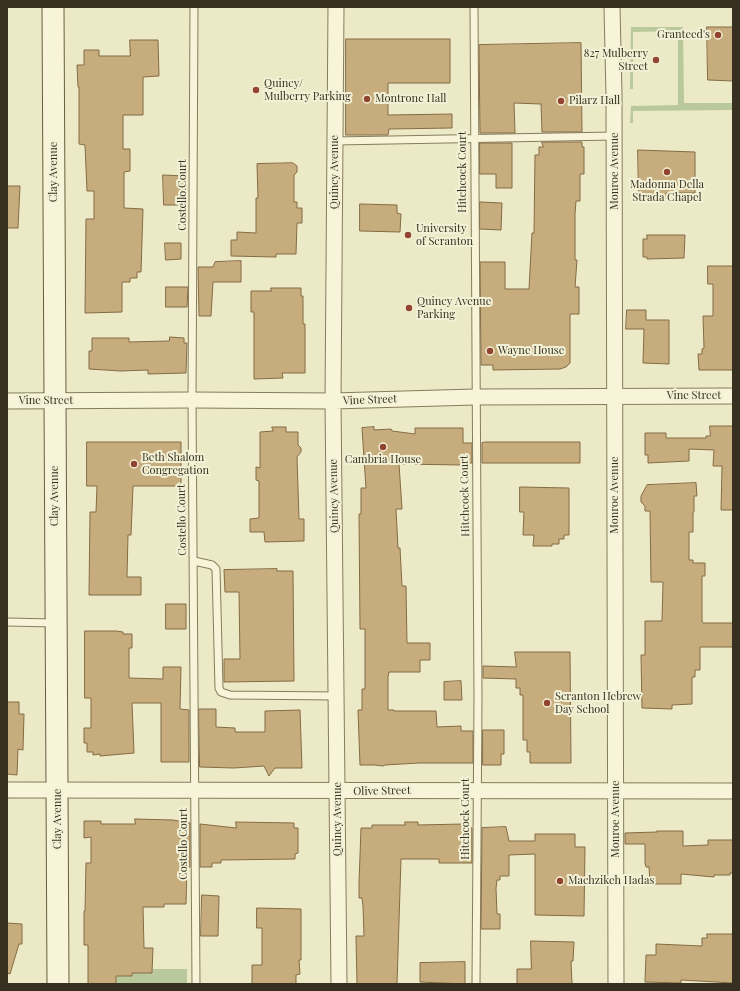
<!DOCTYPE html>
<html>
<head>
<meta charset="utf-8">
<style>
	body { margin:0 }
	#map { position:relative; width:740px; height:991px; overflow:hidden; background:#ece9c6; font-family:"Playfair Display",serif }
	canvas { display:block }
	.frame { position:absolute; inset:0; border:8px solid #373020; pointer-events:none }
</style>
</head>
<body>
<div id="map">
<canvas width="740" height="991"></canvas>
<div class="frame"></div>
</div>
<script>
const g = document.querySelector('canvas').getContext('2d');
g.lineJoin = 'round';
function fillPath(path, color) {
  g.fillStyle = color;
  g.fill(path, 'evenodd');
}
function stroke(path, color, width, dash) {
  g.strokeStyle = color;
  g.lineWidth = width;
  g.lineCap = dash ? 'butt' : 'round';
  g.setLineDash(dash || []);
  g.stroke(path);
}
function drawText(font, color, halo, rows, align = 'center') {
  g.font = font + ' "Playfair Display",serif';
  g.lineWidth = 4;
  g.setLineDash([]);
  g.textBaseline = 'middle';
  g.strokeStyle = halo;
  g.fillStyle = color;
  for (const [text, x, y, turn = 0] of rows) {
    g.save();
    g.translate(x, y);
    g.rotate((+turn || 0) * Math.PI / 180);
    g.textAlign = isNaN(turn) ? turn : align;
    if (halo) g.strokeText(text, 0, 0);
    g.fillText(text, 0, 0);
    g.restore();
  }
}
const green = new Path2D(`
	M631 27H683L684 103H733V110L633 111V123H630L631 106 678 105V31L633 32V89H630Z
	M153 969H187V984H116V976H132V973H152Z`);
const building = new Path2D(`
	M707 27H733V81L708 80Z
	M346 39H450V83H388V115L452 114V128L389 129 388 135H346Z
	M130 40H158L159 76 143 77V115H123V149H130V171L124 172V208L143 209 141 272H137V278H130V282H122V312L85 313 86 219H94V191H87L85 145 79 144V87H78L77 65H84V50H99V56H130Z
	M581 43 582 132H542L541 104 514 103 515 133H480L479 45Z
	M542 142H582V147H584V174H580V201H576L575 214V260H577L575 287H579V314H570V363L566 367 560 369 493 370V365H481L480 262H505V289H529L532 233H534L535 155H539V147H543Z
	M480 143H512V188H496V174H480Z
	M638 150 695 152V193H666V200L639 199Z
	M293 163 297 166V172L294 175V202H297V208H302V223H297L296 254H276V257L231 256V240H237V232L256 233V198H258L257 164Z
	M163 175 185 176 186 205H164Z
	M7 186H20L18 228H7Z
	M480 202 502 203 501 230 480 229Z
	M360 204 397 205V213L401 214 400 232 360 231Z
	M647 235H685L684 258 647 259V257H643V239H647Z
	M165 243H181V259L166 260Z
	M241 261V282H213L211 316H199L198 267H213L215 262Z
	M708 266H733V370H699L698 354H702V349L704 348 703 316H713V284H708Z
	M166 287H188L187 307H166Z
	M271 288H301V296H303V324H305V373H282L283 378 254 379V312H251V291H271Z
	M627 310H646V320H669V364L643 363 644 329H626Z
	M170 337 184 338V343H187L186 373 148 374V370L121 371 89 369V351H92V338H129V342L169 341Z
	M710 426H733V510H721L722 466H713L714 450 689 449V461L648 463V455H645V433H666V438H706V436H710Z
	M272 427H286V432H298V445L301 448V452L297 457 299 519H304V541L265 542 264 532H250V519L259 518V481L256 480V467L260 468V432L273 431Z
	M374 427V430L391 429 392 431 415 434V428H463V443H472V463H464V465L399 464 402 509H396L398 548H400L402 586H406L407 643H430V660H420V672H389L388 677V710H394V711H436L437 727 461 726V731H473V763H419L385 765 383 766 375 765H360L358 710H362V689H365V629H360L359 514H361V488H366L362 428Z
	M87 442H181V486H133L131 535H128L127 577H141V595H89L90 512H96L97 486H87Z
	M486 442H580V463H482V443Z
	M696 483 697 496H694V512H693V532H689V560H693V563H705V576H702V621L703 623H733V647H700V670H695V677H692V704L672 705V709L642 708 641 655H645V621H662L663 582H651L650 511H645V506L641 502V496L647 485Z
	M520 487 569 488V535H564V539H559V544H552V546H533L534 535H523L524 512H520Z
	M277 569V571H293L294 681 224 682V659H240L239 592H225L224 570Z
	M166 604H186V629H166Z
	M85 631H116L123 632V634H132V648H129V678L163 679V667H181L180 709 189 710V762H161V703H132L134 753 100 756V754L93 755V752H87V743H84V728H91V698H85Z
	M515 652H570L571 763H530V752H527V740H523V695H520V688H516V679L483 678V666L516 667Z
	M461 681 462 700H444V682Z
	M7 702H19V714H24L23 750 18 749 17 775 7 774Z
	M199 709H216V727L235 728V732H265V711L300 710 302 768H275L269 776 264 766 234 768 200 767Z
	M483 730H504V754H501V765H483Z
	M135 819 173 820 190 823V867H187L186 904H164V907H143L144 948H153L152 973H132V976H116V984H88V945H84V911H85L86 863H91V837L84 838V821H101V824H135Z
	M236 822 294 823V828H298V853L295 854V859L221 860V863H212V867H200V824L236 828Z
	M405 822H418V825L463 824V828H472V863H439V859H401L397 984H357L356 936H364L363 906 362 898H359V883L361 828H372V825H405Z
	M506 827 509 841H535V834H575V847H585L584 916 535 915V854L509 855V876H500V880H497L496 888 497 914H500V929H481L482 828Z
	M657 831H683V846L708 845V840H733V873H730V875H714V877L681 874V884H655L656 882H650L649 867H646L645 863V844H625V833L657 832Z
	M202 895 219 896 218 936H201Z
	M257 908 301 909V960H299L300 974 296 975V984H252V965H262V928H257Z
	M7 923 22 924V944H19L10 974 7 973Z
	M707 934H733V983L681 980V983L645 982 646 955H656V944L702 946V938H707Z
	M531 941 574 942 573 961H571L572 984H517V969H531Z
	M465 962V984L420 982V963Z`);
const lane = new Path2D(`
	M194 7 192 400 196 984
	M474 7 478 698 476 984
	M335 141 614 136
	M194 561 212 565 216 569 219 688 221 692 230 695 337 696
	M7 622 54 623`);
const street = new Path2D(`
	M336 7 333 401 339 984
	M612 7 614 95 616 984
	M7 401 192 400 333 401 475 397 733 396
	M7 790 733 791`);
const secondary = new Path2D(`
	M53 7 58 984`);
const markers = [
	[718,35,4,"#914531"],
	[656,60,4,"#914531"],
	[256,90,4,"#914531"],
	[367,99,4,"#914531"],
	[561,101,4,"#914531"],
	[667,172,4,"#914531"],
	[408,235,4,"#914531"],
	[409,308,4,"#914531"],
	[490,351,4,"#914531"],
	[383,447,4,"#914531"],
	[134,464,4,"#914531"],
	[547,703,4,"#914531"],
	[560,881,4,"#914531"]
];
const poiNames = [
	["Granteed's",710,35,"right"],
	["827 Mulberry",648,54,"right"],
	["Street",648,67,"right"],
	["Quincy/",264,84],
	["Mulberry Parking",264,97],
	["Montrone Hall",375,99],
	["Pilarz Hall",569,101],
	["Madonna Della",667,185,"center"],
	["Strada Chapel",667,198,"center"],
	["University",416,229],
	["of Scranton",416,242],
	["Quincy Avenue",417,302],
	["Parking",417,315],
	["Wayne House",498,351],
	["Beth Shalom",142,458],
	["Congregation",142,471],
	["Cambria House",383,460,"center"],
	["Scranton Hebrew",555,697],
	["Day School",555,710],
	["Machzikeh Hadas",568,881]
];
const streetNames = [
	["Monroe Avenue",615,171,-90],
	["Clay Avenue",54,172,-90],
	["Quincy Avenue",335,172,-90],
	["Hitchcock Court",463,172,-90],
	["Costello Court",183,195,-90],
	["Vine Street",694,396],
	["Vine Street",370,400,-2],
	["Vine Street",46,401],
	["Monroe Avenue",615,495,-90],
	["Clay Avenue",55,496,-90],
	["Quincy Avenue",334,496,-91],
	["Hitchcock Court",465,496,-91],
	["Costello Court",182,520,-91],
	["Olive Street",382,791,-1],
	["Clay Avenue",58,819,-90],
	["Quincy Avenue",338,819,-90],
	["Hitchcock Court",466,819,-90],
	["Monroe Avenue",616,819,-90],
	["Costello Court",184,844,-90]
];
fillPath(green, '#bac99b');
fillPath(building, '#c7ad7e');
stroke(building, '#846b44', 1);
stroke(lane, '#867c5d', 9);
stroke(street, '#867c5d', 17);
stroke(secondary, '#685d40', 23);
stroke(lane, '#f7f4d9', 7);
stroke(street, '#f7f4d9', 15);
stroke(secondary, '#f7f4d9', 21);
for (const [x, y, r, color] of markers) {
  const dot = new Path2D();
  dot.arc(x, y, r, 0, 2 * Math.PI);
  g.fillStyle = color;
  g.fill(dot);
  stroke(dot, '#f3f1d5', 1.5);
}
drawText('11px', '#373020', '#f3f1d5', poiNames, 'left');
drawText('11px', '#373020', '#f3f1d5', streetNames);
</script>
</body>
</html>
